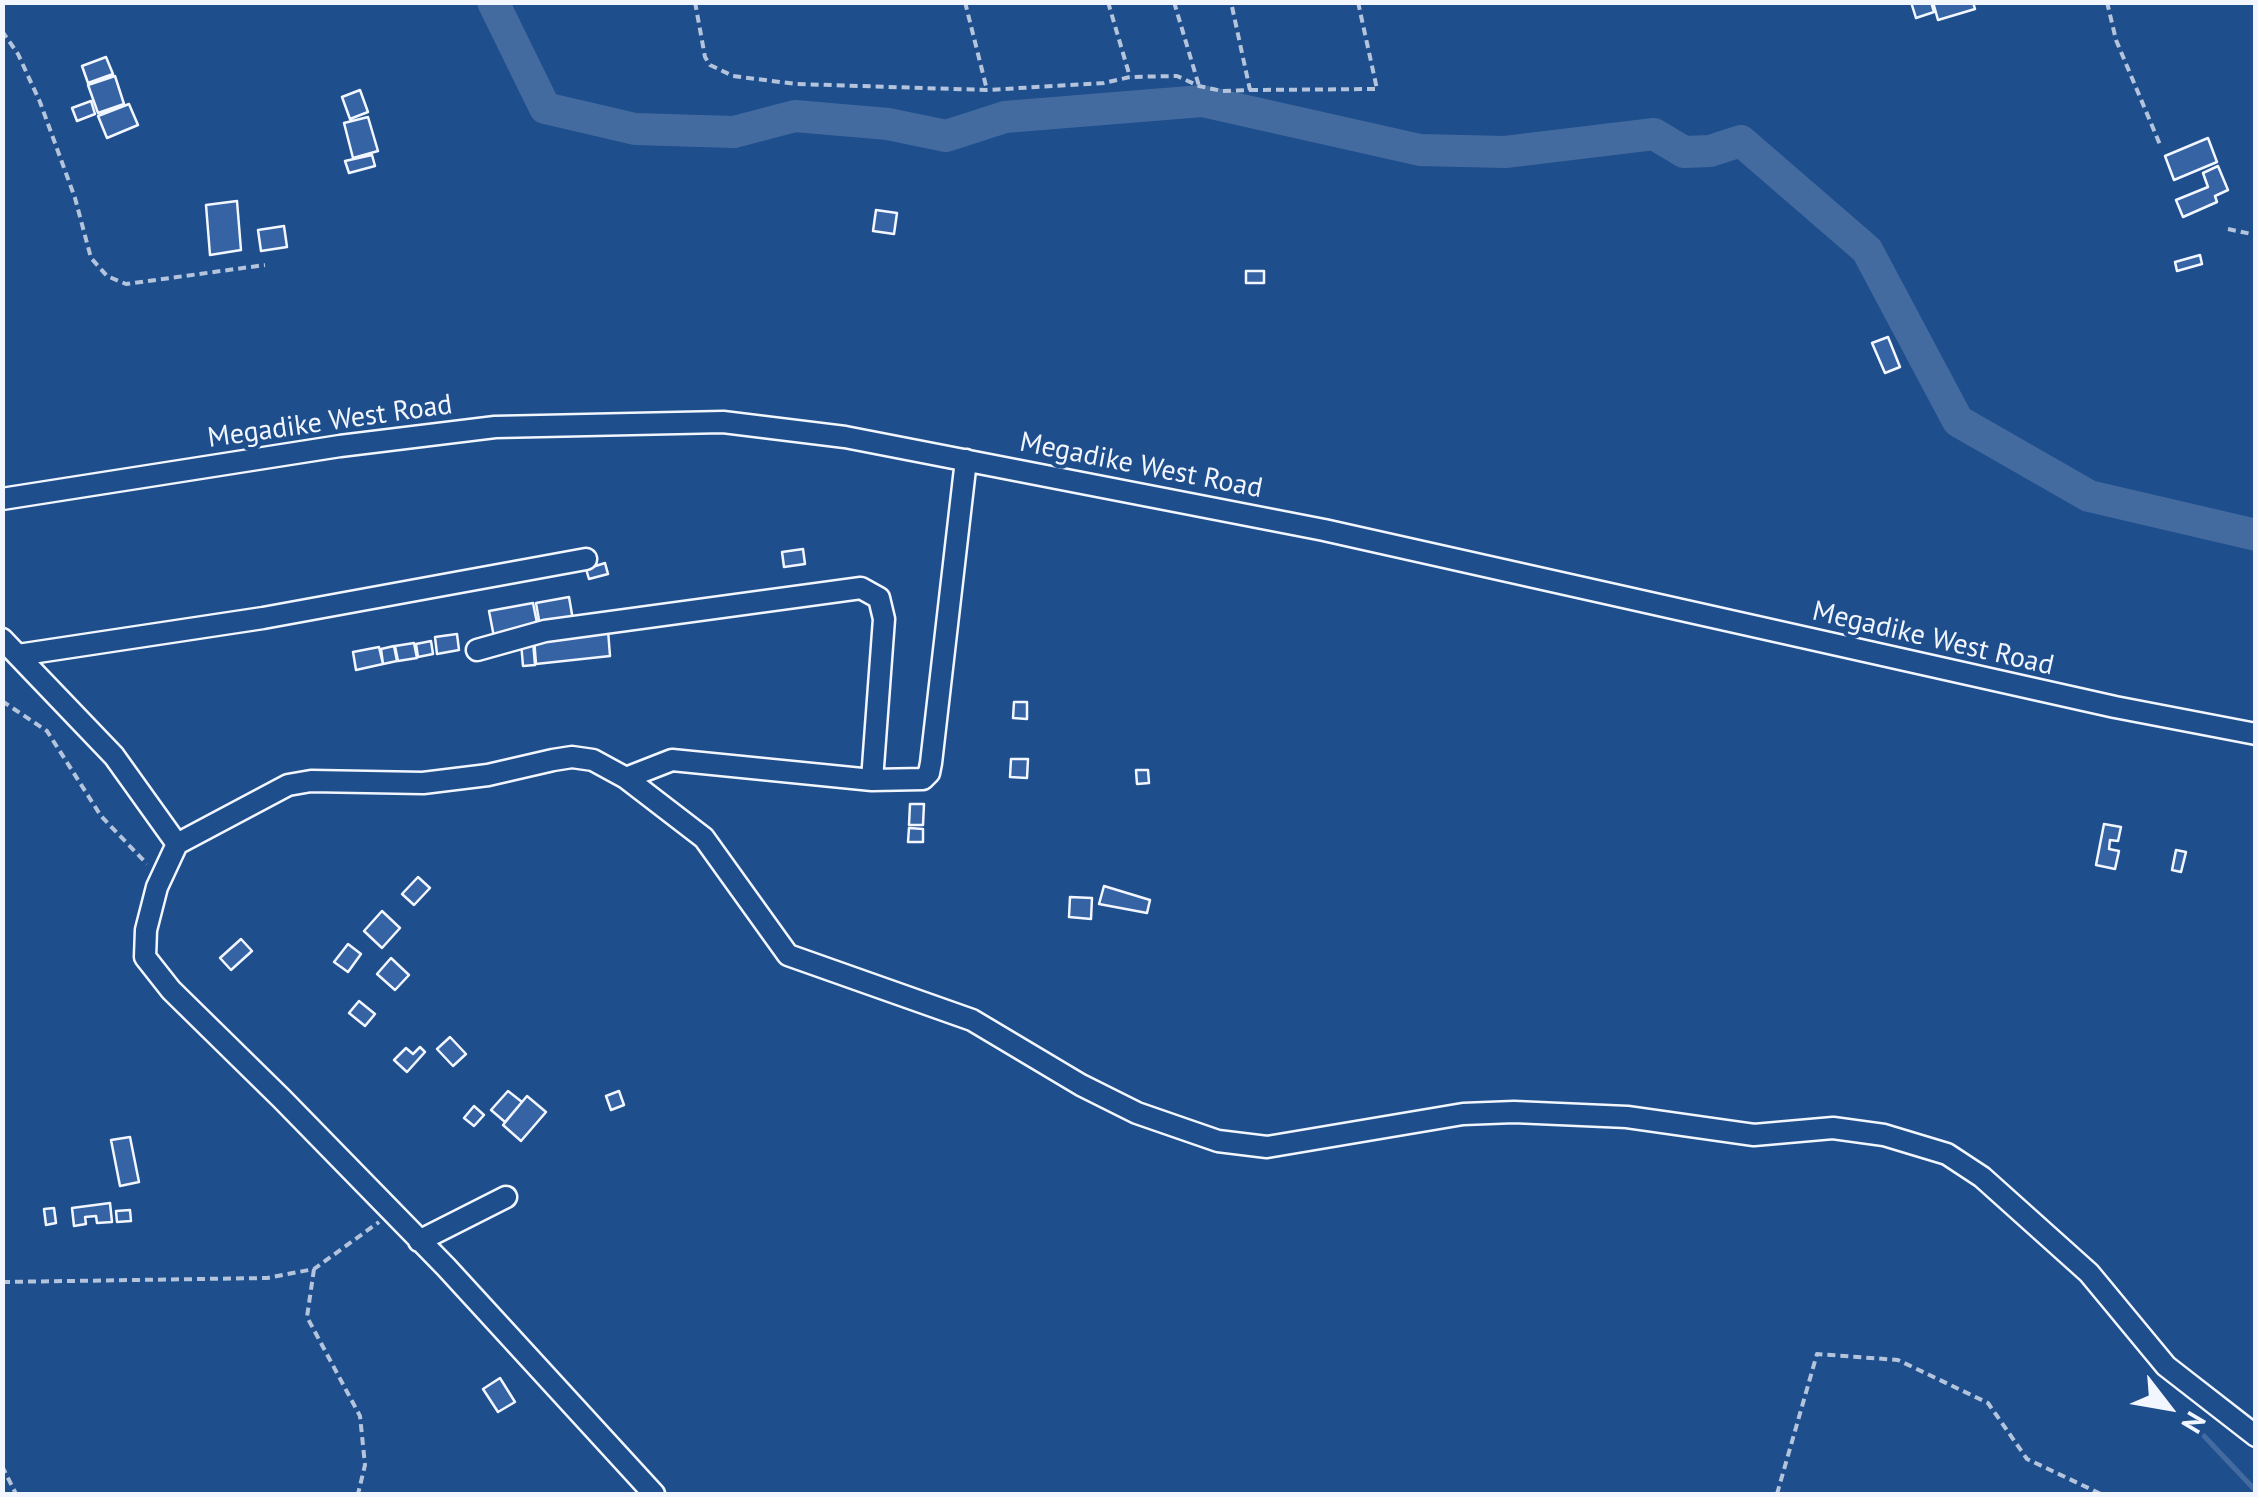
<!DOCTYPE html>
<html>
<head>
<meta charset="utf-8">
<style>
	body { margin:0 }
	#map { position:relative; width:2258px; height:1497px; overflow:hidden; background:#1f4e8c; font-family:"PT Sans",sans-serif }
	canvas { display:block }
	.frame { position:absolute; inset:0; border:5px solid #f2f6ff; pointer-events:none }
	.north { position:absolute; left:2118px; top:1357px; width:100px; height:100px; -webkit-text-stroke:8px #1f4e8c; paint-order:stroke; rotate:121deg; font-size:28px; font-weight:700; line-height:40px; text-align:center; color:#f2f6ff }
	.north::after { content:''; display:block; margin:auto; width:35px; height:45px; background:#f2f6ff; clip-path:polygon(50% 0,100% 100%,50% 72%,0 100%) }
</style>
</head>
<body>
<div id="map">
<canvas width="2258" height="1497"></canvas>
<div class="frame"></div>
<div class="north">N</div>
</div>
<script>
const g = document.querySelector('canvas').getContext('2d');
g.lineJoin = 'round';
function stroke(path, color, width, dash) {
  g.strokeStyle = color;
  g.lineWidth = width;
  g.lineCap = dash ? 'butt' : 'round';
  g.setLineDash(dash || []);
  g.stroke(path);
}
function fillPath(path, color) {
  g.fillStyle = color;
  g.fill(path, 'evenodd');
}
function drawText(font, color, halo, rows, align = 'center') {
  g.font = font + ' "PT Sans",sans-serif';
  g.lineWidth = 8;
  g.setLineDash([]);
  g.textBaseline = 'middle';
  g.strokeStyle = halo;
  g.fillStyle = color;
  for (const [text, x, y, turn = 0] of rows) {
    g.save();
    g.translate(x, y);
    g.rotate((+turn || 0) * Math.PI / 180);
    g.textAlign = isNaN(turn) ? turn : align;
    if (halo) g.strokeText(text, 0, 0);
    g.fillText(text, 0, 0);
    g.restore();
  }
}
const stream = new Path2D(`
	M2204 1436 2256 1491`);
const river = new Path2D(`
	M493 2 545 108 635 129 734 132 795 116 888 124 946 136 1005 117 1202 101 1420 150 1505 152 1654 134 1684 152 1710 151 1741 141 1867 250 1958 421 2089 496 2256 535`);
const building = new Path2D(`
	M1911 2H1931L1934 12 1916 18Z
	M1933 2H1973L1975 9 1938 20Z
	M106 57 113 74 88 83 82 66Z
	M115 76 124 104 98 113 88 85Z
	M360 90 368 112 350 119 342 97Z
	M91 101 95 114 77 121 72 108Z
	M129 104 138 125 107 138 98 116Z
	M368 117 378 151 353 158 344 123Z
	M2208 138 2217 162 2174 180 2165 156Z
	M372 155 375 166 349 173 345 161Z
	M2218 166 2228 190 2215 196 2217 202 2183 217 2176 200 2208 187 2203 173Z
	M237 201 241 250 210 255 206 205Z
	M876 210 897 213 894 234 873 231Z
	M284 226 287 247 261 251 258 230Z
	M2200 255 2202 264 2177 271 2175 262Z
	M1246 271H1264V283H1246Z
	M1888 337 1900 367 1885 373 1872 343Z
	M803 549 805 564 784 567 782 552Z
	M605 563 608 574 589 579 586 569Z
	M569 597 573 620 540 626 536 603Z
	M533 603 538 628 494 637 489 611Z
	M608 630 610 656 536 664 534 638Z
	M457 634 459 650 437 654 435 637Z
	M431 641 433 654 418 657 416 644Z
	M533 641 535 665 523 666 521 642Z
	M414 643 417 658 398 661 395 646Z
	M394 646 397 661 383 664 381 649Z
	M379 647 383 664 356 670 353 652Z
	M1014 702H1027V719L1013 718Z
	M1011 759H1028L1027 778 1010 777Z
	M1136 770H1148L1149 783 1137 784Z
	M910 804H924L923 825H909Z
	M2104 824 2121 827 2118 841 2110 840 2109 849 2119 851 2115 869 2096 865Z
	M909 828 923 829V842H908Z
	M2176 850 2186 852 2181 872 2172 870Z
	M418 877 430 888 414 905 402 894Z
	M1104 886 1150 900 1147 913 1099 904Z
	M1070 897 1092 898 1091 919 1069 917Z
	M382 911 400 928 382 948 364 931Z
	M241 939 252 951 231 970 220 958Z
	M348 944 361 954 348 972 334 962Z
	M391 958 409 975 395 990 377 974Z
	M359 1001 375 1014 365 1026 349 1013Z
	M450 1037 466 1054 453 1066 437 1049Z
	M420 1047 425 1052 407 1072 394 1060 406 1048 413 1054Z
	M508 1091 522 1102 505 1122 491 1110Z
	M619 1091 624 1105 611 1110 606 1096Z
	M527 1096 546 1112 521 1141 503 1125Z
	M474 1106 484 1115 474 1126 464 1118Z
	M130 1137 139 1182 120 1186 111 1140Z
	M110 1203 112 1222 97 1223 96 1216 85 1217 86 1224 74 1226 72 1208Z
	M54 1208 56 1223 46 1225 44 1209Z
	M130 1210 131 1221 117 1222 116 1211Z
	M500 1378 515 1402 498 1412 483 1389Z`);
const path = new Path2D(`
	M695 2 705 57 710 65 733 76 796 84 987 90 1104 83 1130 77 1177 76 1199 86 1222 91 1250 90 1231 2
	M965 2 987 90
	M1108 2 1130 77
	M1174 2 1199 86
	M2107 2 2116 40 2161 147
	M2 31 18 54 40 102 75 198 91 258 107 276 126 284 265 265
	M1250 90 1377 89 1358 2
	M2228 229 2256 235
	M2 701 47 731 101 816 147 864
	M314 1269 307 1317 360 1416 365 1465 358 1494
	M2 1282 267 1278 314 1269 379 1222
	M2 1466 16 1494
	M1777 1494 1817 1354 1898 1360 1988 1403 2027 1459 2101 1494`);
const minor = new Path2D(`
	M2 499 340 446 495 427 723 422 845 437 1324 530 2115 707 2256 734
	M2 639 114 756 177 844 157 887 146 930 145 957 171 990 282 1099 446 1267 654 1494
	M477 650 545 631 861 588 879 598 884 619 872 780
	M18 655 263 618 586 559
	M626 778 672 760 872 780 923 779 929 773 931 763 966 460
	M177 844 288 785 311 781 423 783 488 775 553 760 572 757 593 760 626 778 704 838 788 955 972 1020 1081 1085 1137 1113 1218 1141 1267 1147 1463 1114 1514 1112 1627 1117 1754 1135 1833 1128 1884 1135 1947 1154 1982 1177 2089 1273 2166 1366 2256 1436
	M419 1241 506 1197`);
const streetNames = [
	["Megadike West Road",330,422,-8],
	["Megadike West Road",1141,466,11],
	["Megadike West Road",1933,639,13]
];
stroke(stream, '#446ba0', 5);
stroke(river, '#446ba0', 32);
fillPath(building, '#3563a3');
stroke(building, '#f2f6ff', 2.5);
stroke(minor, '#f2f6ff', 25);
stroke(path, '#b3c4dc', 4, [8, 5]);
stroke(minor, '#1f4e8c', 20);
drawText('28px', '#f2f6ff', '#1f4e8c', streetNames);
</script>
</body>
</html>
